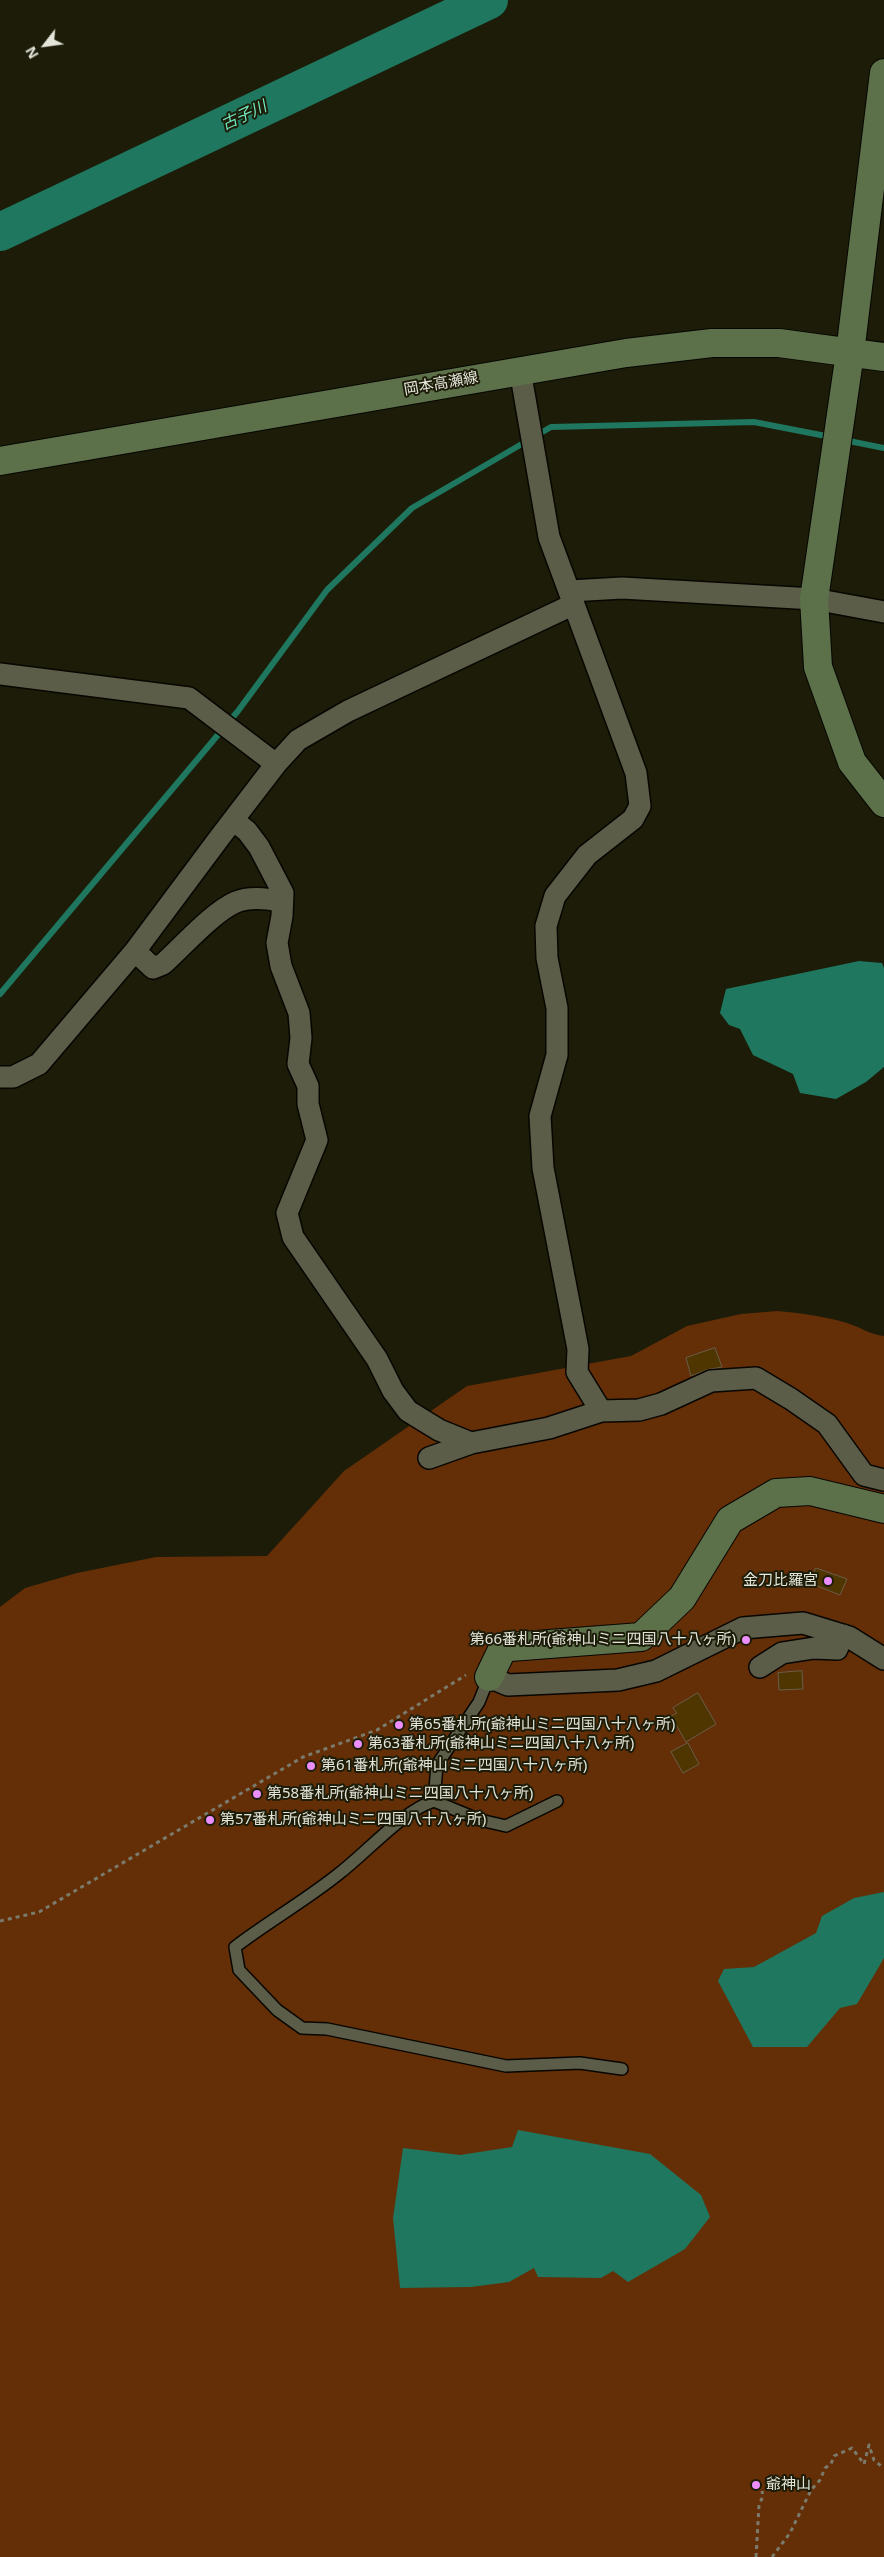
<!DOCTYPE html>
<html>
<head>
<meta charset="utf-8">
<style>
	body { margin:0 }
	#map { position:relative; width:884px; height:2557px; overflow:hidden; background:#1c1c09; font-family:"Noto Sans",sans-serif }
	canvas { display:block }
	.north { position:absolute; left:20px; top:20px; width:50px; height:50px; -webkit-text-stroke:4px #1c1c09; paint-order:stroke; rotate:240deg; font-size:14px; font-weight:700; line-height:20px; text-align:center; color:#e4e5d9 }
	.north::after { content:''; display:block; margin:auto; width:18px; height:22px; background:#e4e5d9; clip-path:polygon(50% 0,100% 100%,50% 72%,0 100%) }
</style>
</head>
<body>
<div id="map">
<canvas width="884" height="2557"></canvas>
<div class="north">N</div>
</div>
<script>
const g = document.querySelector('canvas').getContext('2d');
g.lineJoin = 'round';
function fillPath(path, color) {
  g.fillStyle = color;
  g.fill(path, 'evenodd');
}
function stroke(path, color, width, dash) {
  g.strokeStyle = color;
  g.lineWidth = width;
  g.lineCap = dash ? 'butt' : 'round';
  g.setLineDash(dash || []);
  g.stroke(path);
}
function drawText(font, color, halo, rows, align = 'center') {
  g.font = font + ' "Noto Sans","Noto Sans JP",sans-serif';
  g.lineWidth = 4;
  g.setLineDash([]);
  g.textBaseline = 'middle';
  g.strokeStyle = halo;
  g.fillStyle = color;
  for (const [text, x, y, turn = 0] of rows) {
    g.save();
    g.translate(x, y);
    g.rotate((+turn || 0) * Math.PI / 180);
    g.textAlign = isNaN(turn) ? turn : align;
    if (halo) g.strokeText(text, 0, 0);
    g.fillText(text, 0, 0);
    g.restore();
  }
}
const forest = new Path2D(`
	M777 1311C800 1313 824 1316 847 1323 860 1327 871 1335 884 1336V2557H0V1607L25 1588 77 1573 156 1557 267 1556 344 1471 467 1386 631 1356 687 1326 741 1314Z`);
const water = new Path2D(`
	M859 961 882 963 884 968V1067L866 1082 836 1099 800 1093 793 1074 753 1055 740 1029 729 1025 720 1013 726 989Z
	M884 1892V1958L857 2004 840 2008 807 2047H753L718 1981 724 1969 754 1967 816 1933 822 1916 854 1898Z
	M518 2130 650 2154 701 2195 710 2217 685 2249 628 2282 613 2271 601 2278 538 2277 534 2268 509 2282 471 2287 400 2288 393 2218 403 2148 460 2155 512 2147Z`);
const stream = new Path2D(`
	M844 440 884 448
	M0 994 238 711 327 590 412 508 551 427 754 422 831 437`);
const river = new Path2D(`
	M0 232 489 0`);
const building = new Path2D(`
	M715 1348 722 1367 706 1370 691 1376 686 1358Z
	M816 1568 847 1579 840 1595 810 1583Z
	M802 1671 803 1689 779 1690 778 1673Z
	M698 1693 716 1724 686 1742 671 1716 677 1713 673 1708Z
	M688 1743 699 1764 683 1773 671 1752Z`);
const path = new Path2D(`
	M0 1921 39 1912 303 1757 377 1730 466 1675
	M756 2557 759 2505 763 2496 762 2491
	M772 2557 790 2533 811 2490 820 2480 825 2468 831 2464 834 2456 852 2448 864 2464 869 2445 874 2460 881 2466 884 2465`);
const lane = new Path2D(`
	M489 1677 479 1702 437 1765 434 1801C404 1810 367 1852 341 1872 308 1899 269 1921 235 1947L239 1970 277 2010 302 2028 327 2029 506 2066 580 2063 622 2069
	M434 1801 480 1820 506 1826 557 1801`);
const street = new Path2D(`
	M570 591 622 588 814 599 884 612
	M0 674 189 698 276 764
	M233 820 247 831 259 847 283 893 282 916 277 943 281 966 299 1013 301 1038 298 1064 308 1086V1104L317 1140 287 1213 293 1237 377 1359 393 1391 408 1411 439 1430 471 1443
	M135 951 153 968 163 964C182 947 214 911 236 902 250 896 268 899 282 901
	M0 1077H13L39 1064 135 951 220 837 276 764 298 740 348 711 572 605
	M601 1411 639 1410 661 1404 711 1381 756 1378 791 1399 827 1424 864 1475 884 1480
	M429 1458 471 1443 549 1428 601 1411 577 1372 578 1349 543 1168 540 1116 557 1055V1008L547 958 546 926 555 896 587 855 633 819 640 806 636 773 549 537 520 370
	M760 1667 782 1653 814 1648 837 1649 843 1635
	M489 1677 508 1685 618 1680 656 1671 743 1628 803 1623 849 1637 884 1659`);
const secondary = new Path2D(`
	M884 73 850 353 814 599 818 667 852 762 884 803
	M0 461 626 353 712 343H779L884 357
	M489 1677 502 1650 510 1647 641 1637 682 1598 730 1520 776 1493 810 1491 884 1509`);
const markers = [
	[828,1581,5,"#eb8dfb"],
	[746,1640,5,"#eb8dfb"],
	[399,1725,5,"#eb8dfb"],
	[358,1744,5,"#eb8dfb"],
	[311,1766,5,"#eb8dfb"],
	[257,1794,5,"#eb8dfb"],
	[210,1820,5,"#eb8dfb"],
	[756,2485,5,"#eb8dfb"]
];
const streetNames = [
	["岡本高瀬線",441,384,-10]
];
const poiNames = [
	["金刀比羅宮",818,1581,"right"],
	["第66番札所(爺神山ミニ四国八十八ヶ所)",736,1640,"right"],
	["第65番札所(爺神山ミニ四国八十八ヶ所)",409,1725],
	["第63番札所(爺神山ミニ四国八十八ヶ所)",368,1744],
	["第61番札所(爺神山ミニ四国八十八ヶ所)",321,1766],
	["第58番札所(爺神山ミニ四国八十八ヶ所)",267,1794],
	["第57番札所(爺神山ミニ四国八十八ヶ所)",220,1820],
	["爺神山",766,2485]
];
const waterNames = [
	["古子川",244,116,-25]
];
fillPath(forest, '#642e07');
fillPath(water, '#1e775e');
stroke(stream, '#1e775e', 6);
stroke(river, '#1e775e', 38);
fillPath(building, '#4f3600');
stroke(building, '#695e4a', 1);
stroke(lane, '#070600', 14);
stroke(street, '#070600', 24);
stroke(secondary, '#070600', 30);
stroke(path, '#7b7b6c', 3, [4, 4]);
stroke(lane, '#5c5d48', 11);
stroke(street, '#5c5d48', 21);
stroke(secondary, '#5c7049', 28);
for (const [x, y, r, color] of markers) {
  const dot = new Path2D();
  dot.arc(x, y, r, 0, 2 * Math.PI);
  g.fillStyle = color;
  g.fill(dot);
  stroke(dot, '#1c1c09', 2);
}
drawText('15px', '#e4e5d9', '#1c1c09', streetNames);
drawText('15px', '#e4e5d9', '#1c1c09', poiNames, 'left');
drawText('italic 16px', '#73e9c2', '#1c1c09', waterNames);
</script>
</body>
</html>
